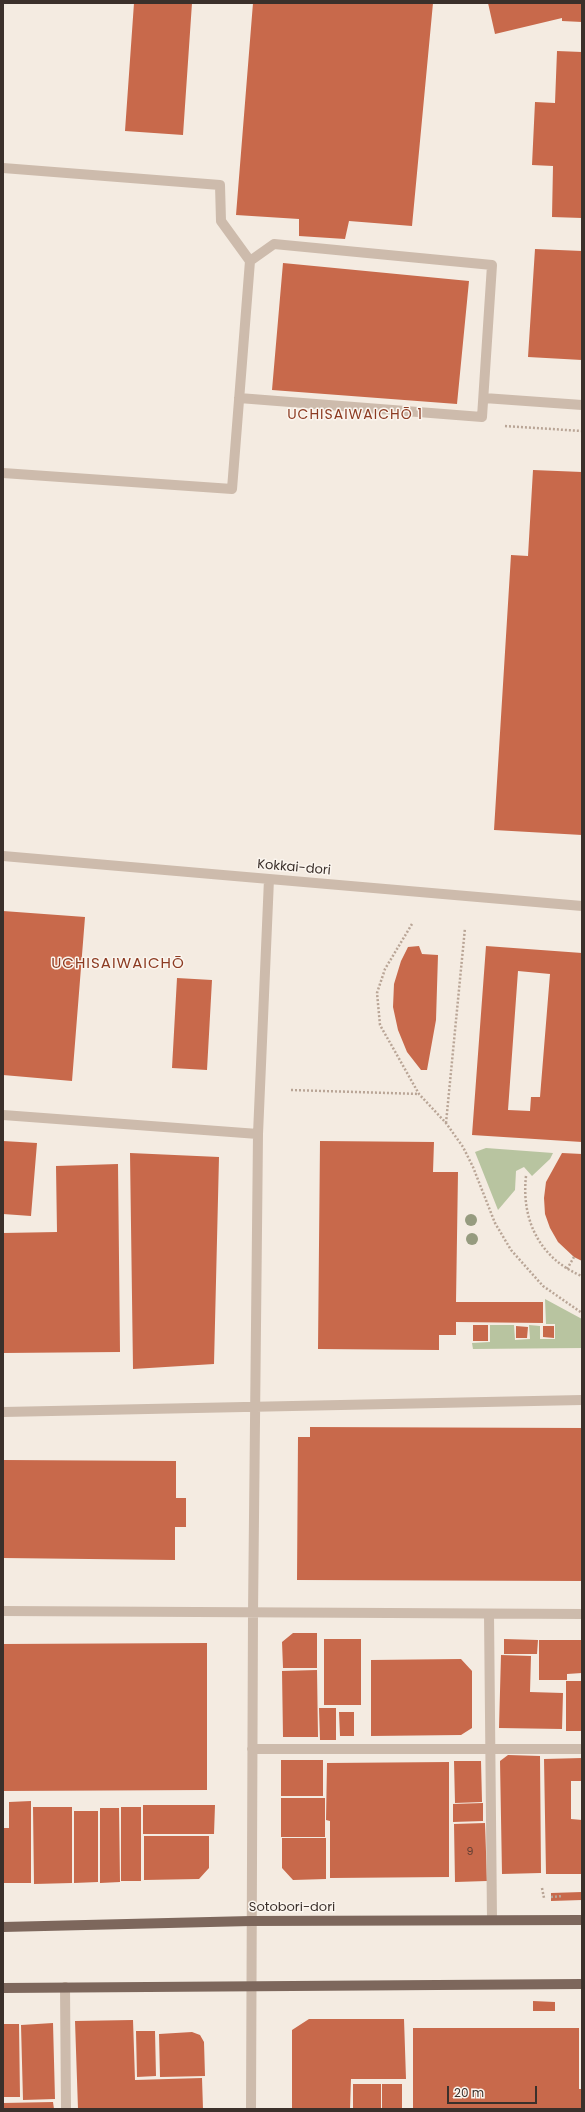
<!DOCTYPE html>
<html>
<head>
<meta charset="utf-8">
<style>
	body { margin:0 }
	#map { position:relative; width:585px; height:2112px; overflow:hidden; background:#f4ebe1; font-family:Poppins,sans-serif }
	canvas { display:block }
	.frame { position:absolute; inset:0; border:4px solid #3b302b; pointer-events:none }
	.scale { position:absolute; left:447px; top:2086px; width:90px; height:18px; box-sizing:border-box; border:2px solid #3b302b; border-top:0; padding-left:5px; font-size:12px; line-height:14px; white-space:nowrap; color:#3b302b; -webkit-text-stroke:3px #fbf5ee; paint-order:stroke }
</style>
</head>
<body>
<div id="map">
<canvas width="585" height="2112"></canvas>
<div class="frame"></div>
<div class="scale">20 m</div>
</div>
<script>
const g = document.querySelector('canvas').getContext('2d');
g.lineJoin = 'round';
function fillPath(path, color) {
  g.fillStyle = color;
  g.fill(path, 'evenodd');
}
function stroke(path, color, width, dash) {
  g.strokeStyle = color;
  g.lineWidth = width;
  g.lineCap = dash ? 'butt' : 'round';
  g.setLineDash(dash || []);
  g.stroke(path);
}
function drawText(font, color, halo, rows, align = 'center') {
  g.font = font + ' Poppins,sans-serif';
  g.lineWidth = 3;
  g.setLineDash([]);
  g.textBaseline = 'middle';
  g.strokeStyle = halo;
  g.fillStyle = color;
  for (const [text, x, y, turn = 0] of rows) {
    g.save();
    g.translate(x, y);
    g.rotate((+turn || 0) * Math.PI / 180);
    g.textAlign = isNaN(turn) ? turn : align;
    if (halo) g.strokeText(text, 0, 0);
    g.fillText(text, 0, 0);
    g.restore();
  }
}
const green = new Path2D(`
	M486 1148 553 1153 550 1159 532 1176 524 1167 516 1171 515 1190 498 1210 475 1152Z
	M545 1299 582 1319V1348L473 1349 472 1343 490 1342V1325H514L515 1340 530 1339 529 1325 540 1326V1339H555V1324H546Z`);
const building = new Path2D(`
	M134 3H192L183 135 125 131Z
	M253 3H433L412 226 349 221 345 239 299 236V219L236 215Z
	M488 3H582V22L562 21V18L495 34Z
	M557 51 582 52V218L552 217 553 166 532 165 535 102 555 103Z
	M535 249 582 251V360L528 357Z
	M283 263 469 281 457 404 272 390Z
	M533 470 582 472V835L494 830 511 555 528 556Z
	M3 911 85 917 72 1081 3 1075Z
	M419 946 422 954 438 955 436 1020 427 1070H421L407 1052 398 1030 393 1007 394 984 401 961 408 947Z
	M486 946 582 953V1142L472 1135ZM518 971 550 974 540 1097H531L530 1111 508 1110Z
	M177 978 212 980 207 1070 172 1068Z
	M3 1141 37 1143 31 1216 3 1214Z
	M320 1141 434 1142 433 1172H458L456 1302H543V1323L456 1322V1335H439V1350L318 1349Z
	M130 1153 219 1157 214 1364 133 1369Z
	M562 1153 582 1154V1261L574 1257 558 1242 550 1228 545 1214 544 1198 546 1182Z
	M118 1164 120 1352 3 1353V1233L57 1232 56 1166Z
	M473 1325H488V1341H473Z
	M516 1326 528 1327 527 1338H516Z
	M543 1326H554V1338L543 1337Z
	M310 1427 582 1428V1581L297 1580 298 1437H310Z
	M3 1460 176 1461V1498H186V1527H175V1560L3 1558Z
	M293 1633H317V1668H283L282 1642Z
	M324 1639H361V1705H324Z
	M504 1639 538 1640 537 1654H504Z
	M539 1640H582V1673L567 1674V1680H539Z
	M207 1643V1790L3 1791V1644Z
	M501 1655 531 1656 530 1692 563 1693 562 1729 499 1728Z
	M461 1659 472 1671V1728L461 1735 371 1736V1660Z
	M317 1670 318 1737H283L282 1671Z
	M566 1681H582V1731H566Z
	M319 1708H336V1740H320Z
	M339 1712H354V1736H340Z
	M508 1755 540 1756 541 1873 502 1874 500 1761Z
	M582 1758V1781H571V1819L582 1820V1874H546L544 1759Z
	M281 1760H323V1796H281Z
	M454 1761H481L482 1802 455 1803Z
	M449 1762V1877L330 1878V1821L326 1820 327 1763Z
	M281 1798H325V1837H281Z
	M31 1801V1883H3V1828H9V1802Z
	M483 1803V1821L453 1822V1804Z
	M143 1805H215L214 1834H143Z
	M33 1807H72V1883L34 1884Z
	M121 1807H141V1881H121Z
	M100 1808H119L120 1882 100 1883Z
	M74 1811H98V1882L74 1883Z
	M485 1823 487 1881 455 1882 454 1824Z
	M144 1836H209V1868L199 1879 144 1880Z
	M282 1838H326V1879L293 1880 282 1868Z
	M582 1892V1900L551 1901V1893Z
	M533 2001 555 2002V2011H533Z
	M309 2019H404L406 2079H351L350 2109H292V2030Z
	M133 2020 135 2080 202 2078 203 2109H78L75 2021Z
	M53 2023 55 2099 23 2100 21 2025Z
	M3 2024H19L20 2097H3Z
	M413 2028H579V2089H582V2109H413Z
	M136 2031H155L156 2076 137 2077Z
	M192 2032 200 2035 204 2042 205 2076 160 2077 159 2034Z
	M353 2084H381V2109H353Z
	M382 2084H402V2109H382Z
	M53 2102 54 2109H3V2103Z`);
const path = new Path2D(`
	M505 426 582 431
	M412 924 385 969 377 993 380 1025 419 1094 446 1123 463 1147 473 1167 495 1223 511 1250 543 1286 582 1313
	M291 1090 419 1094
	M446 1123 465 928
	M526 1176C521 1220 540 1259 582 1276
	M567 1269 574 1257
	M542 1888 544 1898
	M551 1897 563 1896`);
const minor = new Path2D(`
	M3 168 220 185 221 221 250 261 232 489 3 473
	M239 398 482 417 492 265 274 244 250 261
	M484 398 582 405
	M3 856 582 906
	M3 1115 258 1134
	M3 1412 582 1400
	M3 1611 582 1614
	M489 1614 492 1920
	M252 1749H582
	M65 1987 66 2109
	M251 2109 253 1613 258 1134 269 879`);
const major = new Path2D(`
	M3 1927 251 1921 582 1920
	M3 1988 582 1984`);
const trees = [
	[471,1220],
	[472,1239]
];
const numberNames = [
	["9",470,1852]
];
const streetNames = [
	["Kokkai-dori",294,868,5],
	["Sotobori-dori",292,1908]
];
const neighbourhoodNames = [
	["UCHISAIWAICHŌ 1",355,415]
];
const quarterNames = [
	["UCHISAIWAICHŌ",118,964]
];
fillPath(green, '#b8c4a0');
fillPath(building, '#c8694b');
stroke(path, '#b9a596', 2.5, [2, 2]);
stroke(minor, '#cdbbac', 10);
stroke(major, '#7d675c', 10);
g.fillStyle = '#969b7f';
for (const [x, y] of trees) {
  g.beginPath();
  g.arc(x, y, 6, 0, 2 * Math.PI);
  g.fill();
}
drawText('11px', '#5e3e33', null, numberNames);
drawText('13px', '#3b302b', '#fbf5ee', streetNames);
g.letterSpacing = '1px';
drawText('14px', '#8c3b22', '#fbf5ee', neighbourhoodNames);
g.letterSpacing = '0px';
g.letterSpacing = '1px';
drawText('15px', '#8c3b22', '#fbf5ee', quarterNames);
g.letterSpacing = '0px';
</script>
</body>
</html>
